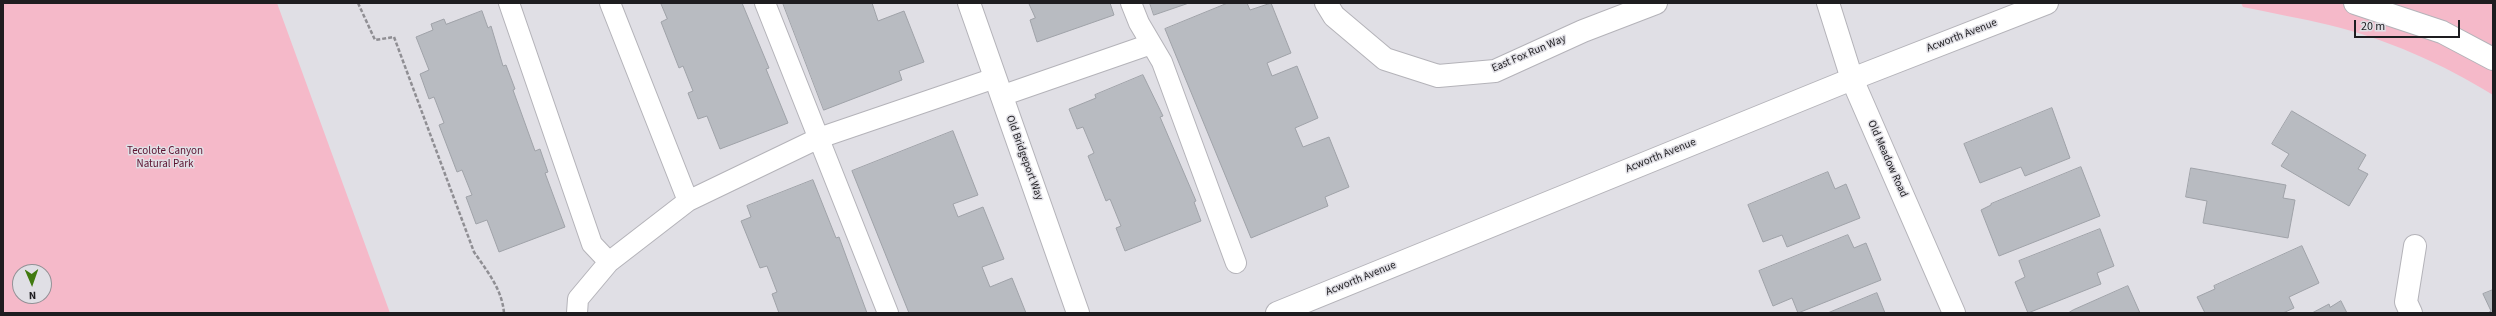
<!DOCTYPE html>
<html>
<head>
<meta charset="utf-8">
<style>
	body { margin:0 }
	#map { position:relative; width:2496px; height:316px; overflow:hidden; background:#e0dfe5; font-family:"Source Sans 3",sans-serif }
	canvas { display:block }
	.frame { position:absolute; inset:0; border:4px solid #1e1d20; pointer-events:none }
	.north { position:absolute; left:12px; top:264px; width:40px; height:40px; box-sizing:border-box; background:#e0dfe5; border:1px solid #929196; border-radius:50%; rotate:178deg; font-size:11px; font-weight:700; line-height:16px; text-align:center; color:#1e1d20 }
	.north::after { content:''; display:block; margin:auto; width:14px; height:18px; background:#417a10; clip-path:polygon(50% 0,100% 100%,50% 72%,0 100%) }
	.scale { position:absolute; left:2354px; top:20px; width:106px; height:18px; box-sizing:border-box; border:2px solid #1e1d20; border-top:0; padding-left:5px; font-size:12px; line-height:14px; white-space:nowrap; color:#1e1d20; -webkit-text-stroke:3px #e0dfe5; paint-order:stroke }
</style>
</head>
<body>
<div id="map">
<canvas width="2496" height="316"></canvas>
<div class="frame"></div>
<div class="north">N</div>
<div class="scale">20 m</div>
</div>
<script>
const g = document.querySelector('canvas').getContext('2d');
g.lineJoin = 'round';
function fillPath(path, color) {
  g.fillStyle = color;
  g.fill(path, 'evenodd');
}
function stroke(path, color, width, dash) {
  g.strokeStyle = color;
  g.lineWidth = width;
  g.lineCap = dash ? 'butt' : 'round';
  g.setLineDash(dash || []);
  g.stroke(path);
}
function drawText(font, color, halo, rows, align = 'center') {
  g.font = font + ' "Source Sans 3",sans-serif';
  g.lineWidth = 3;
  g.setLineDash([]);
  g.textBaseline = 'middle';
  g.strokeStyle = halo;
  g.fillStyle = color;
  for (const [text, x, y, turn = 0] of rows) {
    g.save();
    g.translate(x, y);
    g.rotate((+turn || 0) * Math.PI / 180);
    g.textAlign = isNaN(turn) ? turn : align;
    if (halo) g.strokeText(text, 0, 0);
    g.fillText(text, 0, 0);
    g.restore();
  }
}
const green = new Path2D(`
	M3 3H277L390 313H3ZM20 272H44V296H20Z
	M2241 3H2493V95C2443 64 2387 39 2329 25 2300 18 2271 13 2243 7Z`);
const building = new Path2D(`
	M661 3H742L769 68 766 69 788 123 720 149 707 116 698 119 688 93 693 91 683 66 679 68 661 22 667 19Z
	M783 3H872L878 21 904 11 924 62 899 71 902 80 824 110Z
	M1029 3H1110L1114 15 1037 42 1030 20 1035 18Z
	M1150 3H1189L1154 15Z
	M1228 3H1247L1250 10 1271 3 1291 53 1267 63 1272 76 1297 66 1318 118 1295 128 1303 147 1329 137 1349 187 1325 197 1328 206 1251 238 1165 29Z
	M482 11 488 28 491 26 503 66 506 65 515 89 513 90 535 151 540 149 548 172 545 173 565 227 499 252 487 220 476 224 466 197 472 195 462 170 457 172 439 125 444 123 434 97 429 99 420 74 429 70 416 37 433 30 431 24 444 19 446 24Z
	M1143 75 1163 116 1160 117 1196 201 1194 202 1201 221 1125 251 1116 228 1121 226 1110 199 1106 201 1088 156 1094 153 1083 127 1077 129 1069 109 1096 98 1095 95Z
	M2052 108 2070 158 2025 176 2021 167 1980 183 1964 144Z
	M2292 111 2366 155 2358 169 2368 174 2349 206 2281 166 2289 154 2272 144Z
	M953 131 978 195 953 204 958 217 983 207 1004 259 982 267 990 287 1012 278 1026 313H909L852 171Z
	M2081 167 2100 216 1999 256 1981 210 1991 205V204Z
	M2191 168 2286 185 2283 198 2295 200 2288 238 2203 223 2207 201 2186 197Z
	M1828 172 1835 189 1846 184 1860 218 1787 247 1782 235 1763 242 1748 205Z
	M813 180 836 238 839 237 867 313H779L772 294 777 292 767 266 760 268 741 221 751 217 747 206Z
	M2100 229 2114 266 2097 273 2101 284 2028 313 2015 282 2025 277 2019 261Z
	M1848 235 1854 248 1866 243 1881 280 1798 313 1792 298 1773 306 1759 271Z
	M2302 246 2319 283 2289 297 2294 308 2283 313H2205L2197 297 2215 289 2214 286Z
	M2128 286 2140 313H2068L2073 310Z
	M2493 290V313H2488L2491 311 2483 294Z
	M1877 293 1885 313H1828Z
	M2341 301 2347 313H2312L2329 304 2330 307Z`);
const path = new Path2D(`
	M358 3 375 40 394 37 474 252C487 271 502 289 504 313`);
const lane = new Path2D(`
	M509 3 592 244 609 262
	M610 3 688 201
	M765 3 888 313
	M1131 3 1139 23 1162 62 1236 263
	M1001 96 1151 44
	M577 313 578 299 609 262 688 201 819 138 995 78`);
const street = new Path2D(`
	M969 3 1078 313
	M1326 3 1334 16 1385 59 1438 76 1495 71 1583 31 1656 3
	M1828 3 1852 79 1954 313
	M2411 313 2406 302 2415 246`);
const secondary = new Path2D(`
	M2355 3 2442 32 2493 59
	M1277 313 1852 79 2047 3`);
const streetNames = [
	["Acworth Avenue",1962,36,-21],
	["East Fox Run Way",1529,54,-23],
	["Acworth Avenue",1661,156,-22],
	["Old Bridgeport Way",1024,158,70],
	["Old Meadow Road",1887,159,66],
	["Acworth Avenue",1361,279,-22]
];
const parkNames = [
	["Tecolote Canyon",165,152],
	["Natural Park",165,165]
];
fillPath(green, '#f5b9c9');
fillPath(building, '#b8bbc1');
stroke(building, '#9fa2a8', 1);
stroke(lane, '#b4b3b9', 22);
stroke(street, '#b4b3b9', 24);
stroke(secondary, '#b4b3b9', 24);
stroke(path, '#8f8e93', 2.5, [4, 2]);
stroke(lane, '#fff', 20);
stroke(street, '#fff', 22);
stroke(secondary, '#fff', 22);
drawText('11px', '#1e1d20', '#e0dfe5', streetNames);
drawText('11px', '#5b1230', '#e0dfe5', parkNames);
</script>
</body>
</html>
